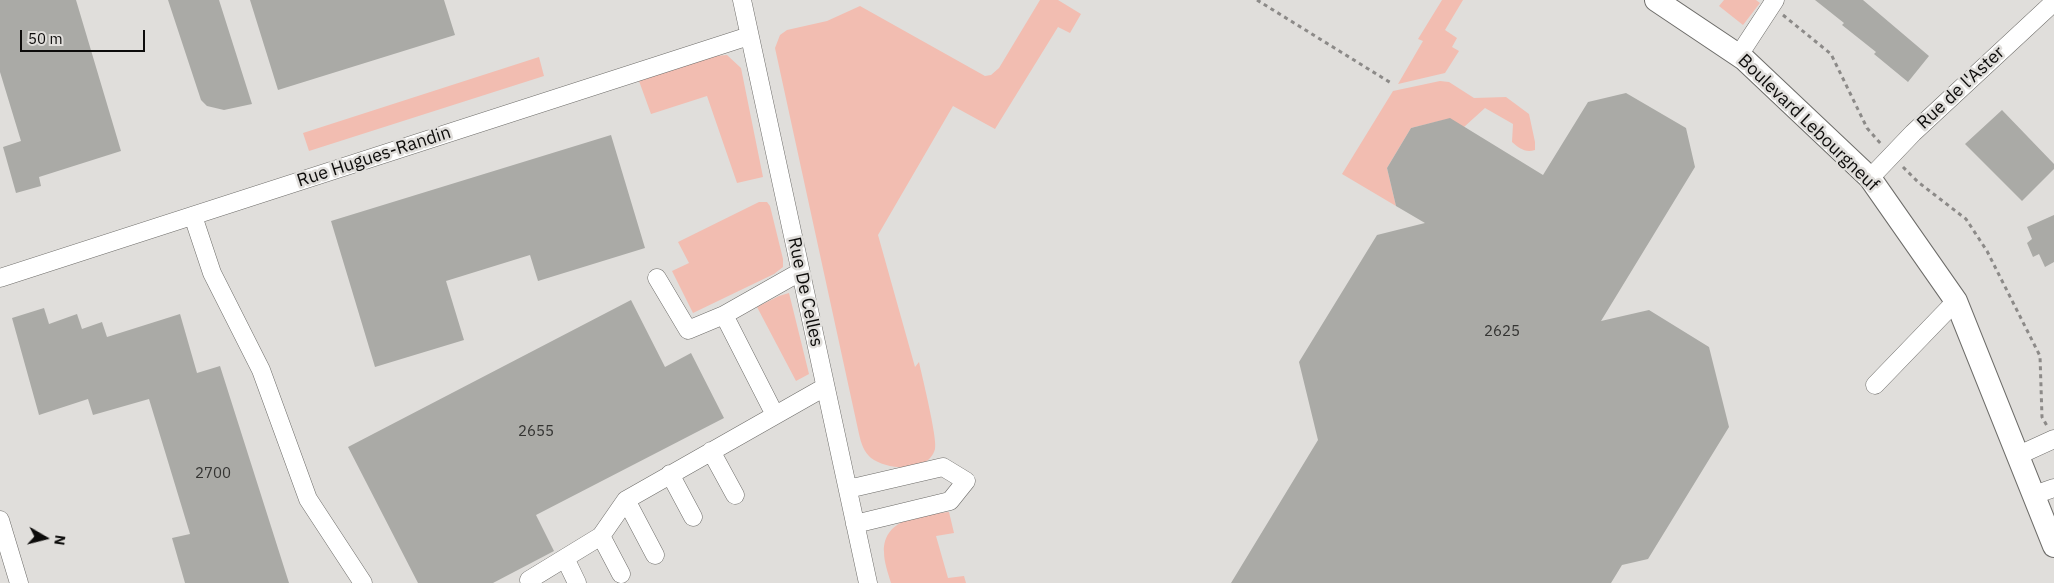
<!DOCTYPE html>
<html>
<head>
<meta charset="utf-8">
<style>
	body { margin:0 }
	#map { position:relative; width:2054px; height:583px; overflow:hidden; background:#e0dedb; font-family:"IBM Plex Sans",sans-serif }
	canvas { display:block }
	.north { position:absolute; left:20px; top:513px; width:50px; height:50px; -webkit-text-stroke:4px #e0dedb; paint-order:stroke; rotate:98deg; font-size:14px; font-weight:700; line-height:20px; text-align:center; color:#0d0c0b }
	.north::after { content:''; display:block; margin:auto; width:18px; height:22px; background:#0d0c0b; clip-path:polygon(50% 0,100% 100%,50% 72%,0 100%) }
	.scale { position:absolute; left:20px; top:30px; width:125px; height:22px; box-sizing:border-box; border:2px solid #0d0c0b; border-top:0; padding-left:6px; font-size:15px; line-height:18px; white-space:nowrap; color:#0d0c0b; -webkit-text-stroke:4px #e0dedb; paint-order:stroke }
</style>
</head>
<body>
<div id="map">
<canvas width="2054" height="583"></canvas>
<div class="north">N</div>
<div class="scale">50 m</div>
</div>
<script>
const g = document.querySelector('canvas').getContext('2d');
g.lineJoin = 'round';
function fillPath(path, color) {
  g.fillStyle = color;
  g.fill(path, 'evenodd');
}
function stroke(path, color, width, dash) {
  g.strokeStyle = color;
  g.lineWidth = width;
  g.lineCap = dash ? 'butt' : 'round';
  g.setLineDash(dash || []);
  g.stroke(path);
}
function drawText(font, color, halo, rows, align = 'center') {
  g.font = font + ' "IBM Plex Sans",sans-serif';
  g.lineWidth = 5;
  g.setLineDash([]);
  g.textBaseline = 'middle';
  g.strokeStyle = halo;
  g.fillStyle = color;
  for (const [text, x, y, turn = 0] of rows) {
    g.save();
    g.translate(x, y);
    g.rotate((+turn || 0) * Math.PI / 180);
    g.textAlign = isNaN(turn) ? turn : align;
    if (halo) g.strokeText(text, 0, 0);
    g.fillText(text, 0, 0);
    g.restore();
  }
}
const green = new Path2D(`
	M1040 0H1058L1081 14 1070 33 1058 27 995 129 953 106 878 235 915 367 919 362C922 376 938 440 935 449 928 474 887 470 871 458 864 452 861 443 859 434L775 48 780 35 787 30 827 21 860 6 985 76 991 75 999 68Z
	M1442 0H1463L1445 30 1457 38 1452 47 1459 51 1445 73 1398 84 1423 41 1418 39Z
	M1724 0H1756L1760 3 1743 25 1719 6Z
	M727 55 741 68 763 177 737 183 707 96 651 114 639 81 715 56Z
	M539 57 544 76 309 151 303 133Z
	M1440 81 1449 82 1474 98 1506 97 1529 114 1535 142V150C1525 153 1519 148 1512 142L1513 124 1485 108 1464 127 1448 119 1411 128 1387 168 1396 206 1342 174 1393 91Z
	M759 202H767L770 206 783 259V267L774 274 693 313 672 271 689 263 678 242Z
	M789 293 809 374 796 381 757 307 779 296Z
	M949 512 954 533 936 536 948 578 964 576 966 583H891C888 573 884 562 884 552 883 518 923 514 949 512Z`);
const building = new Path2D(`
	M0 0H76L121 151 39 177 41 186 16 193 3 147 21 141 0 72Z
	M168 0H219L252 104 224 110 207 106 201 100Z
	M250 0H444L455 35 278 90Z
	M1815 0H1863L1929 56 1908 82 1874 54 1876 52 1842 25 1844 23Z
	M1626 93 1686 128 1695 167 1601 321 1649 310 1709 347 1729 427 1648 559 1622 565 1611 583H1231L1318 440 1299 362 1377 235 1425 223 1396 206 1387 168 1411 128 1450 118 1543 175 1588 102Z
	M2002 110 2054 164V169L2022 201 1965 144Z
	M611 135 645 248 538 281 530 255 446 281 464 340 375 367 331 221Z
	M2054 215V262L2045 267 2039 254 2033 257 2027 243 2032 239 2027 227Z
	M631 300 665 367 691 353 724 418 536 515 554 551 493 583H418L348 447Z
	M44 308 49 324 77 314 82 329 102 322 107 337 180 314 197 373 220 366 289 583H185L172 538 190 534 149 399 93 415 88 399 39 415 12 318Z`);
const path = new Path2D(`
	M1257 0 1391 83
	M1783 15 1831 54 1867 128 1882 145
	M1903 167 1918 182 1966 219 1987 251 2040 356 2042 417 2047 426`);
const minor = new Path2D(`
	M742 0 868 583
	M1739 55 1775 0
	M1870 178 1913 133 2054 2
	M193 216 212 273 261 370 308 499 363 583
	M0 278 749 36
	M657 278 688 330 724 315 775 415
	M724 315 800 272
	M1875 385 1956 301
	M711 451 735 495
	M2019 455 2054 439
	M670 474 693 517
	M848 489 943 467 966 481 950 501 855 524
	M2034 495 2054 488
	M626 500 655 555
	M0 520 19 583
	M601 536 621 574
	M565 558 577 583
	M530 583 529 580 601 536 626 500 825 387`);
const major = new Path2D(`
	M1656 0 1744 59 1870 178 1956 301 2054 546`);
const numberNames = [
	["2625",1502,332],
	["2655",536,432],
	["2700",213,474]
];
const streetNames = [
	["Rue de l'Aster",1961,88,-43],
	["Boulevard Lebourgneuf",1808,123,44],
	["Rue Hugues-Randin",374,157,-18],
	["Rue De Celles",805,292,78]
];
fillPath(green, '#f2bdb1');
fillPath(building, '#aaaaa6');
stroke(minor, '#6d6c69', 19);
stroke(major, '#6d6c69', 24);
stroke(path, '#8c8a88', 3, [4, 4]);
stroke(minor, '#fff', 18);
stroke(major, '#fff', 22);
drawText('15px', '#343432', null, numberNames);
drawText('18px', '#0d0c0b', '#e0dedb', streetNames);
</script>
</body>
</html>
